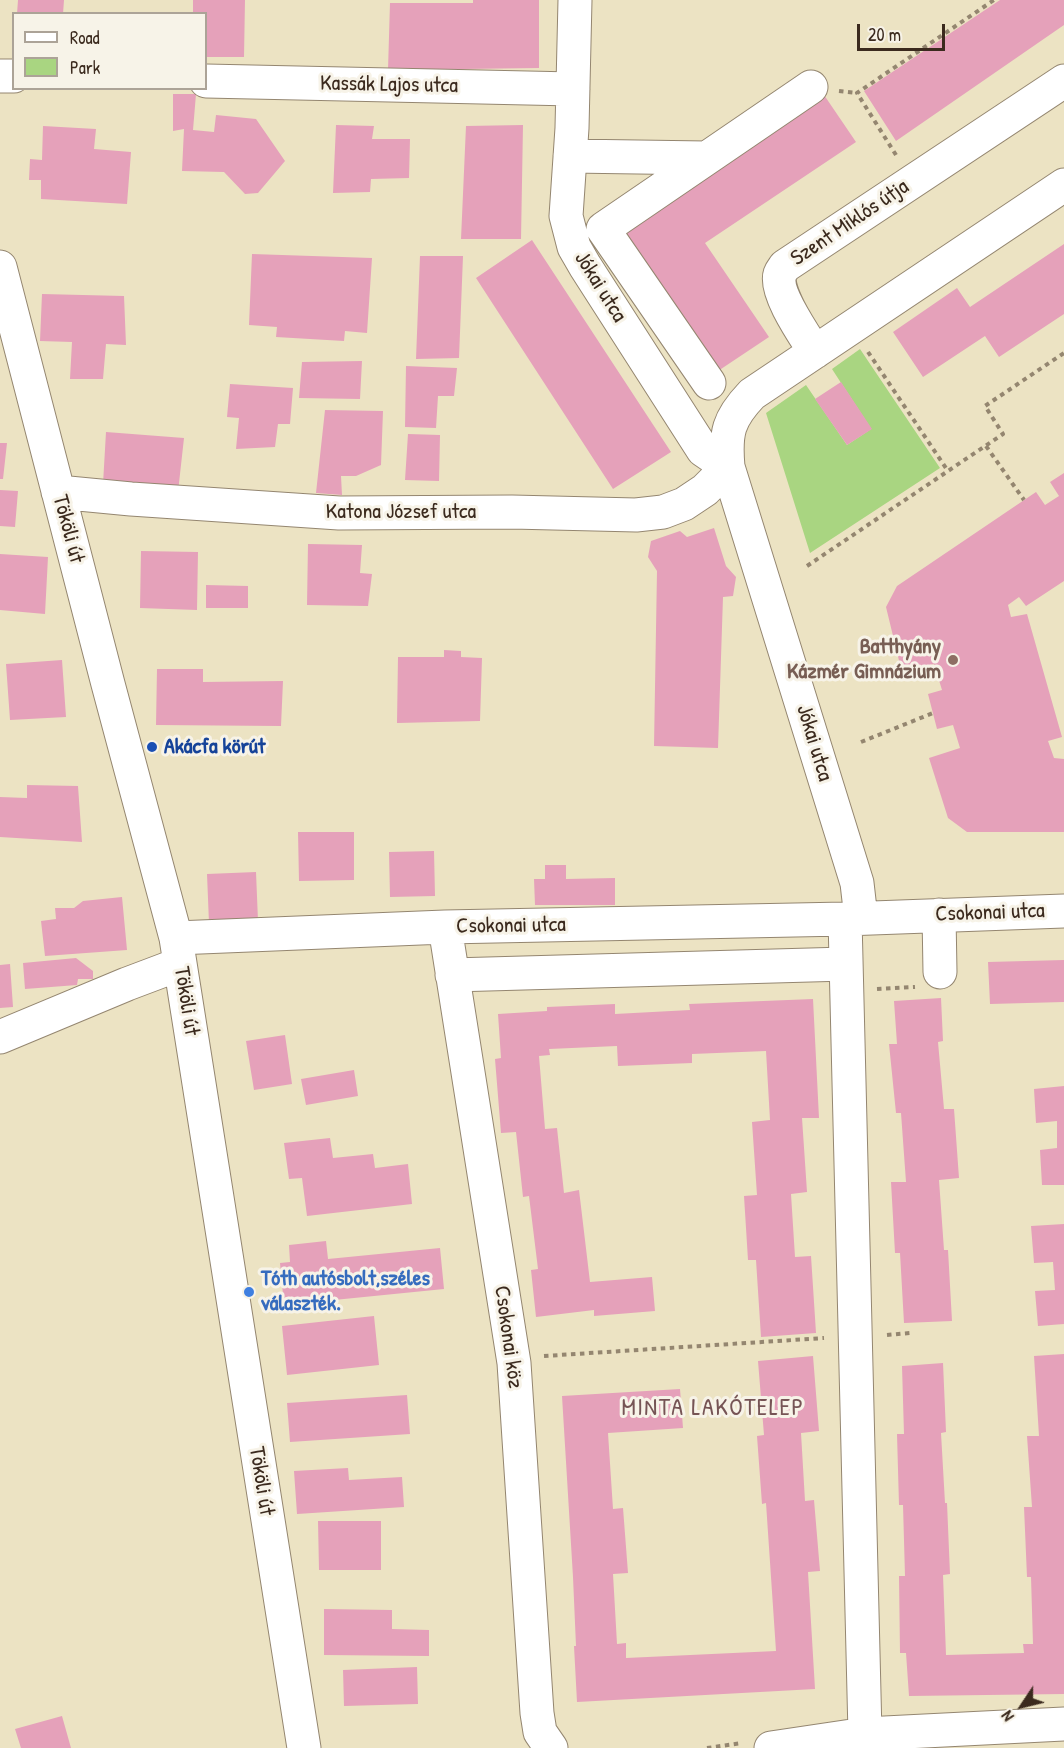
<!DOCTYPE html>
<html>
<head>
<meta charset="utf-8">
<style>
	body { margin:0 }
	#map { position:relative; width:1064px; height:1748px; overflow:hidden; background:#ece3c3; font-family:"Patrick Hand",sans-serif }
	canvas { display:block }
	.legend { position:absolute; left:12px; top:12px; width:195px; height:78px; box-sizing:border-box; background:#f7f3e8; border:2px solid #aca397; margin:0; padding:8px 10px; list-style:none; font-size:18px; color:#3b2a1e }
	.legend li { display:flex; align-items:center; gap:12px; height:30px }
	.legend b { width:30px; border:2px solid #aca397 }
	.north { position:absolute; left:992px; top:1676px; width:60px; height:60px; -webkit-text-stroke:4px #f7f3e8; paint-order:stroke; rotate:235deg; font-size:16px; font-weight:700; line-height:24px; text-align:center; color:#3b2a1e }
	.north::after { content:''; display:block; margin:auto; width:21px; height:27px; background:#3b2a1e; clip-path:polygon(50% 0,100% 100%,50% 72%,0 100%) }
	.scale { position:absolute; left:857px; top:24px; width:88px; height:27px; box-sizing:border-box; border:3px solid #3b2a1e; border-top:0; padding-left:8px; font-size:18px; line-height:21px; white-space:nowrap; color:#3b2a1e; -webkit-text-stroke:4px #f7f3e8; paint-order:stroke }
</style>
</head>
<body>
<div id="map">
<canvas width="1064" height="1748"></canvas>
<ul class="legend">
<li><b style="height:8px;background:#fff"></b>Road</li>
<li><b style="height:16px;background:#a9d581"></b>Park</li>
</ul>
<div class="north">N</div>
<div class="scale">20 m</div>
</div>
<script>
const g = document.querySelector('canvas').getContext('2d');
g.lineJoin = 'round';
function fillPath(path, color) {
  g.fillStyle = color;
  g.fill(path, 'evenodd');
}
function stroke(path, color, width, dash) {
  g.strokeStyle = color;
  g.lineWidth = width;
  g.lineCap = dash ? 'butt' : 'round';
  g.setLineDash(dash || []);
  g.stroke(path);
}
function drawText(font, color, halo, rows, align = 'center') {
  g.font = font + ' "Patrick Hand",sans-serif';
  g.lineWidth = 6;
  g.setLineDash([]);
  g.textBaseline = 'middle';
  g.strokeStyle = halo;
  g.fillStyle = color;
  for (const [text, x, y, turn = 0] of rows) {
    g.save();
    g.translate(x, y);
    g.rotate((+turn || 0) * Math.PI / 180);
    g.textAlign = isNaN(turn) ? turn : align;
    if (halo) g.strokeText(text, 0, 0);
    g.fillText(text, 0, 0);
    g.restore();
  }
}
const green = new Path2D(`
	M860 349 940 468 810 553 766 413 806 385 847 445 871 429 832 369Z`);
const building = new Path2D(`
	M18 0H64L63 14H17Z
	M193 0H245L244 57H206V14H193Z
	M473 0H539V68L388 70 390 3H473Z
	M1000 0H1064V25L896 141 864 91Z
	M822 92 856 142 705 243 769 337 715 373 619 229Z
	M173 94H196L193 130 214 132 216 115 256 119 285 161 258 193 245 194 224 172 182 171 184 129 173 131Z
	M336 125 374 126 372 139H410L409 178 371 179 370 192 333 193Z
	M523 125 521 239H461L466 126Z
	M43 126 96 129 94 149 131 152 127 204 41 199V180H29L30 159 42 160Z
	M532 240 671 452 613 489 476 278Z
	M1064 244V314L999 357 985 336 923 377 893 332 957 288 970 307Z
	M252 254 372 258 367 333 345 331 344 341 276 337 277 327 249 325Z
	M420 256H463L459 358 416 359Z
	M42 294 124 296 126 345 106 344 103 379H70L72 342 40 341Z
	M362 361 360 399 299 398 302 362Z
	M406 366 457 368 454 396H438L436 428 405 427Z
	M841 382 872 429 847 445 815 399Z
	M230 384 293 388 290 424H278L275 447 236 449 239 418 227 417Z
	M325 410 383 411 381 465 356 476H341L342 495 316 493Z
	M106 432 184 438 178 492 103 484Z
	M408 434 440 435 439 481 405 480Z
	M0 443H7L3 479H0Z
	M1064 473V581L1026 606 1019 597 1008 605 1011 617 1027 614 1062 737 1048 741 1054 758 1064 759V832H967L948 818 929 758 960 748 953 725 937 729 928 694 942 690 934 664 902 673 886 607 897 586 1036 492 1045 505 1059 496 1050 482Z
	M0 490 18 491 15 527 0 526Z
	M714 528 726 566 736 577 733 596 723 597 718 748 654 746 657 571 648 557 651 541 680 531 687 537Z
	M308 544 362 545 360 573 372 574 368 606 307 605Z
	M141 551 198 552 197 610 140 608Z
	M0 554 48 557 45 614 0 610Z
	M206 585 248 586V608H206Z
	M444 650 461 651V657L482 658 480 721 397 723 398 657H444Z
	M62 660 66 717 10 720 6 664Z
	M157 669H203V682L283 681 281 726 156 725Z
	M27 785 78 786 82 842 0 837V797L27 798Z
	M298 832H354V880L299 881Z
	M434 851 435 896 390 897 389 852Z
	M545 865H566V879L615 878V905H535L534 879H545Z
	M256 872 258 921 209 923 207 874Z
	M122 897 127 950 45 956 41 921 56 919 55 908H74L83 901Z
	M76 958 93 971V979H78L77 985 25 989 23 963Z
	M1064 960V1002L990 1004 988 962Z
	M10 964 13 1007 0 1008V965Z
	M941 998 943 1041 938 1042 944 1109H954L959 1178 939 1180 944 1250H948L952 1321 904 1323 900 1253H895L891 1182H906L901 1113H896L889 1044H897L894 1001Z
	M813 999 819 1118H802L807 1192 791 1194 795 1257 811 1256 816 1333 761 1337 756 1260H748L744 1196 757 1195 752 1122 770 1120 766 1051 692 1054V1063L618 1066 617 1046 549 1049 550 1055 539 1056 545 1129 557 1128 564 1193 579 1190 590 1282 652 1277 655 1311 594 1316V1310L536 1317 531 1270 538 1269 529 1196 523 1197 516 1132 501 1133 495 1059 501 1058 498 1014 547 1011V1007L615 1004V1014L690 1010 689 1004Z
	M285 1035 292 1084 254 1090 246 1041Z
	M354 1070 358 1096 306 1105 301 1079Z
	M1064 1086V1185H1042L1040 1150 1057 1148V1121L1036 1123 1034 1089Z
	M330 1138 333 1158 373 1154 375 1168 408 1164 412 1204 307 1216 302 1178 289 1179 284 1143Z
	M1064 1224V1324L1038 1326 1035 1291 1055 1290 1053 1262 1034 1263 1031 1226Z
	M326 1241 328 1259 440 1248 444 1289 284 1305 280 1263 290 1262 289 1245Z
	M374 1316 379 1365 287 1375 282 1326Z
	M1064 1354V1694L909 1696 906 1653H900L899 1576H905L903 1505H899L897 1434H904L902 1366 943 1363 946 1432 941 1433 945 1503H947L950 1574 943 1575 946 1655 1024 1653 1023 1644H1033L1031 1577H1027L1024 1507H1032L1027 1436H1039L1034 1356Z
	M813 1356 819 1431 801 1433 805 1501 814 1500 820 1571 808 1572 815 1689 577 1702 574 1646H576L573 1577 562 1396 680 1389 683 1428 608 1433 613 1509 623 1508 628 1573 613 1574 617 1644 626 1643V1658L776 1651 766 1503 762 1504 757 1436 764 1435 758 1361Z
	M407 1395 410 1434 290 1442 287 1403Z
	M348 1468 349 1480 402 1477 404 1507 297 1514 294 1471Z
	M318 1521H381V1570H319Z
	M324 1609 392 1610V1629L429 1630V1656L324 1655Z
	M417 1667 418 1704 344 1706 343 1670Z
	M62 1716 71 1748H21L15 1729Z`);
const path = new Path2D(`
	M839 91 857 93
	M896 155 857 93 994 0
	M868 352 948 471
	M986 446 1024 500
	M807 566 1003 434 985 406 1064 353
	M861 742 933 713
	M877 989 915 987
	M887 1335 910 1333
	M544 1356 824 1338
	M707 1748 742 1743`);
const minor = new Path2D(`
	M0 76H14
	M206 81 573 89
	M570 156 706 158
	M0 267 108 684 176 938 304 1748
	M815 352C805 336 774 292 780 274 781 271 783 269 785 266L1064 81
	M709 383 603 229 811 87
	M58 492 131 499 339 513 512 512 636 515 663 512 684 504 705 490 728 467 703 450 585 266 574 247 566 216 572 128 575 0
	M939 915 940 972
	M861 918 857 883 728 467C725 433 728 419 752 394L1064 185
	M845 919 865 1734
	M445 927 514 1363 537 1713 540 1732 551 1748
	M176 938 445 927 845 919 1064 911
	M452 975 846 964
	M0 1037 127 984 180 964
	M771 1748 865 1734 1064 1724`);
const markers = [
	[953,660,6,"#8d6e63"],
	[152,747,6,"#1a4fb4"],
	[249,1292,6,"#3f7fe0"]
];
const streetNames = [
	["Kassák Lajos utca",389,85,1],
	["Szent Miklós útja",850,223,-34],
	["Jókai utca",600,287,58],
	["Katona József utca",401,512],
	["Tököli út",68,529,75],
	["Jókai utca",814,743,73],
	["Csokonai utca",990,913,-2],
	["Csokonai utca",511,926,-1],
	["Tököli út",186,1001,81],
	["Csokonai köz",508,1337,82],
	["Tököli út",261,1481,81]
];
const educationNames = [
	["Batthyány",941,647],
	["Kázmér Gimnázium",941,672]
];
const transitNames = [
	["Akácfa körút",164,747]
];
const shopNames = [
	["Tóth autósbolt,széles",261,1279],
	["választék.",261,1304]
];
const neighbourhoodNames = [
	["MINTA LAKÓTELEP",713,1409]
];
fillPath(green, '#a9d581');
fillPath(building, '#e5a1ba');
stroke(minor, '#948670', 35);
stroke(path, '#948670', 4, [4.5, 4.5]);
stroke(minor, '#fff', 33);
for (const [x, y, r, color] of markers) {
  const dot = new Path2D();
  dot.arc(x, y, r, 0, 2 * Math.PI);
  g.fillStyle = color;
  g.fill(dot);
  stroke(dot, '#f7f3e8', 2);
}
drawText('22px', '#3b2a1e', '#f7f3e8', streetNames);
drawText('bold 22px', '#785e54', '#f7f3e8', educationNames, 'right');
drawText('bold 22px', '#164399', '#f7f3e8', transitNames, 'left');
drawText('bold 22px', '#366cbe', '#f7f3e8', shopNames, 'left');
g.letterSpacing = '1.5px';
drawText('24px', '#765455', '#f7f3e8', neighbourhoodNames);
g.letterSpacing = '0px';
</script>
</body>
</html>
